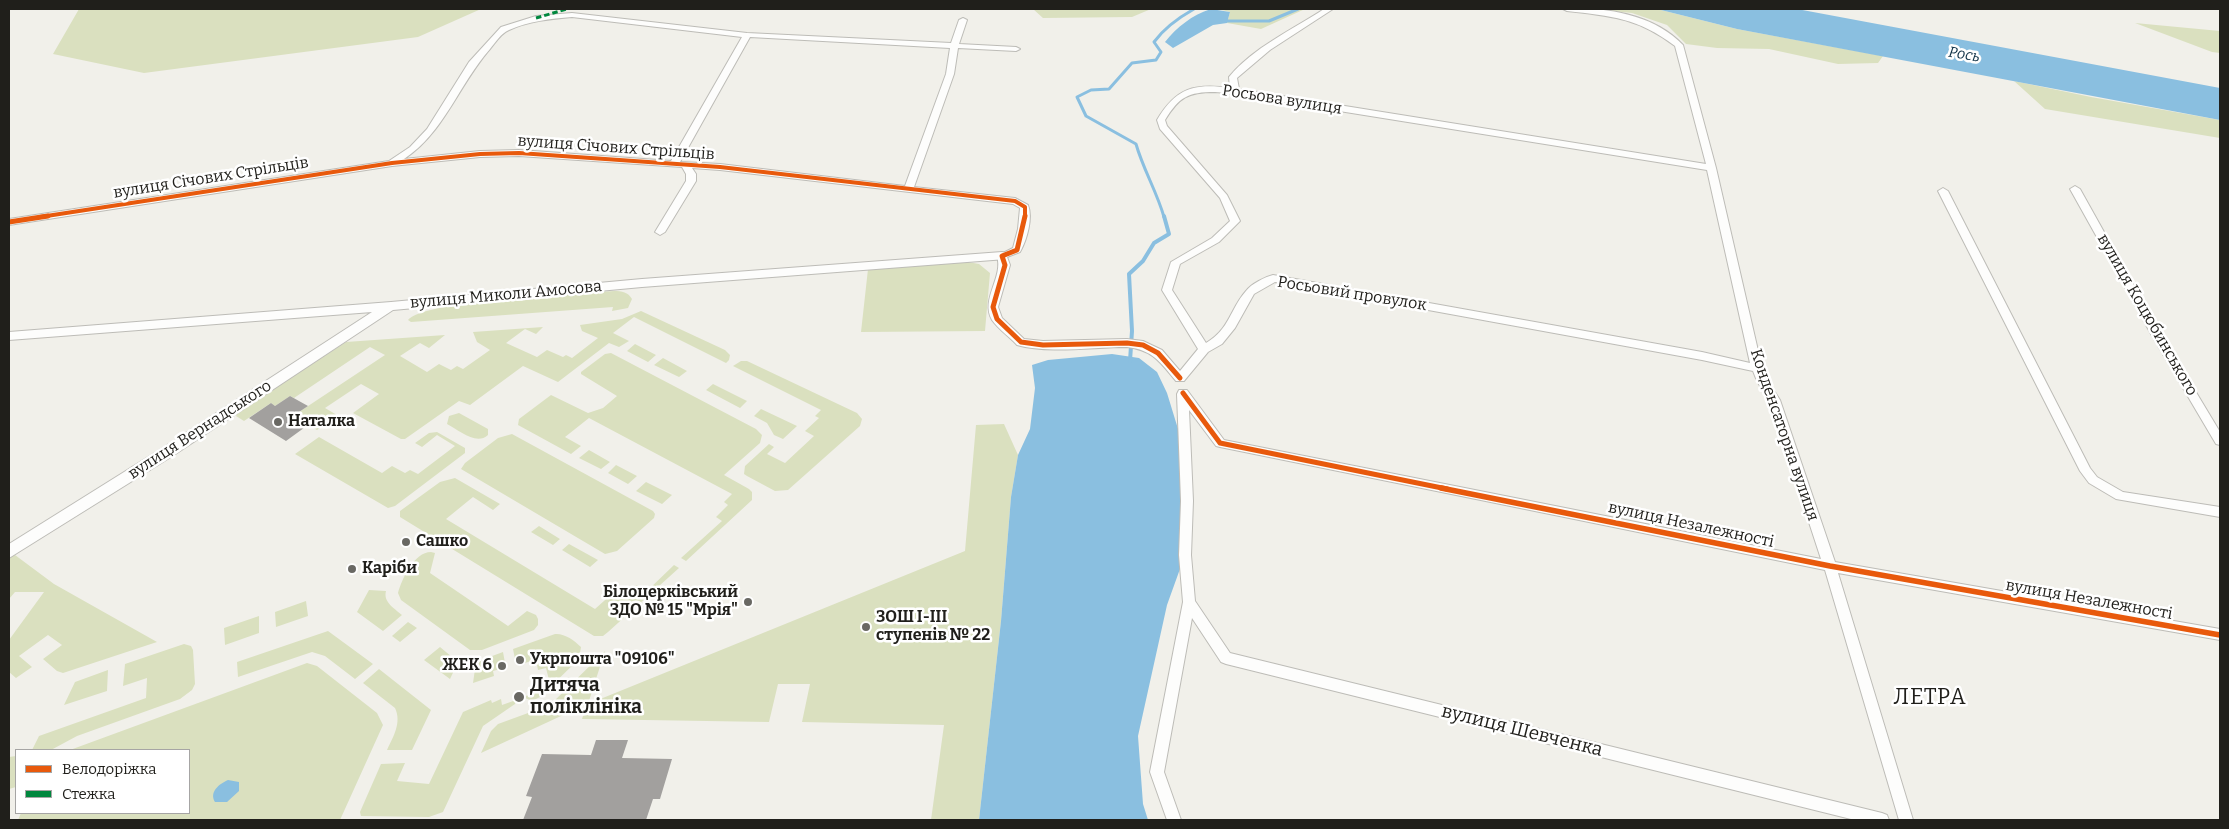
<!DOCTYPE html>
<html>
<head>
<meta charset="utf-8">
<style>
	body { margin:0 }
	#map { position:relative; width:2229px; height:829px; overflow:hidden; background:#f1f0ea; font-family:Bitter,serif }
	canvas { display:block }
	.frame { position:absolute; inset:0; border:10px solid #201f1b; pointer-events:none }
	.legend { position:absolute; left:15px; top:749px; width:175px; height:65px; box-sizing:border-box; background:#fff; border:1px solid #a6a5a4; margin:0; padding:6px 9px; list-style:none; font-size:15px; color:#201f1b }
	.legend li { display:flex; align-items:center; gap:10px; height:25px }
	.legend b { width:25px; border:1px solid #a6a5a4 }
</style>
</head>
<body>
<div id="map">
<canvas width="2229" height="829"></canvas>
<div class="frame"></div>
<ul class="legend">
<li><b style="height:6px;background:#e8590c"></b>Велодоріжка</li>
<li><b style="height:6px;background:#00873e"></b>Стежка</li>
</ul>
</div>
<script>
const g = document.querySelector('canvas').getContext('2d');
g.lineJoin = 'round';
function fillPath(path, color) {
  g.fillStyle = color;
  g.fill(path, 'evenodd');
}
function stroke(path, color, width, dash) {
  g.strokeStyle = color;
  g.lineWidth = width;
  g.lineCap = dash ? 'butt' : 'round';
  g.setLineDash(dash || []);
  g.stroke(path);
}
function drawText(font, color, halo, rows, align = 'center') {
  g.font = font + ' Bitter,serif';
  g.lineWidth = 5;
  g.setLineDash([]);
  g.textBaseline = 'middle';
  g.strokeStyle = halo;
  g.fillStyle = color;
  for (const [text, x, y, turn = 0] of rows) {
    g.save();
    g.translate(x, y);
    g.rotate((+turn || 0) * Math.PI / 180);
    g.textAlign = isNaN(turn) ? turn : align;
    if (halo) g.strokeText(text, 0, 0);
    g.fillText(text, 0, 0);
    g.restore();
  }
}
const green = new Path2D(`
	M79 9H481L418 37 144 73 53 54Z
	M1033 9H1151L1132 17 1043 18Z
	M1218 9H1305L1261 29 1227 23 1230 12Z
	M1592 9H1657L1737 29 1883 56 1878 63 1838 64 1769 49 1717 48 1686 44 1667 25 1632 13Z
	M2135 23 2220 31V53L2212 52Z
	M2014 81 2091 97 2220 120V138L2045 109Z
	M968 262 979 264 990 273 985 331 861 332 868 269Z
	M614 291C622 291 628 292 632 299L628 308 612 311 613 307 411 322 408 320C424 300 581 294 614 291Z
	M641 311 725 350 730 355 729 360 726 363 634 317 613 333 629 341 619 347 609 343 558 382 523 366 470 405 459 401 405 439H401L353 413 379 394 361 384 325 408 354 425 348 429 332 420 317 430 293 416 385 355 370 347 294 398 290 396 275 406 271 403 244 421 236 416 238 411 346 342 445 335 429 348 420 343 400 356 427 372 439 364 451 370 457 366 463 369 490 350 477 342 473 332 543 327 536 334 525 329 506 343 537 357 547 350 563 357 566 355 572 358 598 338 582 331 580 325 622 319Z
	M635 344 656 355 648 362 627 351Z
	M611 353 756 429 762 435 760 443 724 475 749 489 752 492V500L686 561 681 558 722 521 716 517 728 505 724 502 732 494 589 418 565 437 581 446 571 454 518 425 519 419 551 395 588 413 603 408 617 396 581 374V372L605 354Z
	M663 358 687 371 679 377 654 365Z
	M741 361H747L857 413 862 419 860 426 788 490 775 491 747 476 744 474 745 466 769 444 774 447 767 454 785 463 814 436 805 431 819 418 815 416 821 410 733 366Z
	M713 384 747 401 740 408 706 390Z
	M761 409 797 426 783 439 774 435 767 423 754 416Z
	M459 413 488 429V435C476 446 459 430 447 424L449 416Z
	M1004 424 1018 455 1011 497 1001 621 979 820H931L944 725 802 722 810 684H778L769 722 582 719 587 704 481 753 491 731 498 724 550 705 605 651 588 704 965 551 976 425Z
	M437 432 465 448V453L395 506 388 508 295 454 319 437 382 473 392 466 405 473 410 470 418 474 455 446 437 435 422 447 415 443 429 433Z
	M512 434 653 511 655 514 654 518 617 551 605 554 461 469 465 463 498 438Z
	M589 450 610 462 601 469 579 458Z
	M616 465 637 476 628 484 608 473Z
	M455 478 500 504 493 510 473 497 446 519 595 609 614 592 623 597 637 585 647 591 674 565 679 568 608 632 603 636H594L400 517V511L440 482Z
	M646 482 672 495 662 504 636 491Z
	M539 526 560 539 553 545 531 532Z
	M569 544 598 560 590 567 562 550Z
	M431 552 435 553 430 573 508 626 527 611 536 615 538 619V625L534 630 482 650H470L401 600 398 593C402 579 414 552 431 552Z
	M15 555 54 584 157 642 63 673 57 671 43 659 62 645 48 635 19 656 32 667 16 678 9 672V640L44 592H15L9 599V558Z
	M369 590 386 591C383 602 394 608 402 615L383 631 357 612Z
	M306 601 308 616 276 627 275 612Z
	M259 616V633L225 645 224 628Z
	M408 622 417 628 400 642 392 636Z
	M328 631 373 664 355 679 325 656 312 652 238 677 237 662Z
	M555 634C564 633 574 640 581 647L579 659 540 697 532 701 523 697 545 689 544 683 549 680 546 668 538 670 537 665 532 667 531 661 525 663 523 657 515 659 513 649Z
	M184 644 191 646 193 650 195 684 192 690 180 699 77 736 51 750H32L39 736 146 698 147 678 123 686 125 664Z
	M440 647 458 662 450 679 424 660Z
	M503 652 505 663 499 665 500 669 493 671 494 676 473 683 476 662Z
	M307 663 317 666 377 713 383 725 340 820H18L21 813H189V750H70Z
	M379 669 431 710 412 750H387C393 737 402 723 395 708L363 683Z
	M108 670 107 691 64 705 75 682Z
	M501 699 502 705 516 700 515 704 483 726 443 812 429 817 361 816 360 812 381 764 405 763 397 781 429 784 463 712 491 700 492 703Z
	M16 756V787L9 789V757Z`);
const water = new Path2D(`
	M1211 9 1230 12 1227 23 1213 25 1173 48 1165 42C1177 27 1192 15 1211 9Z
	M1657 9H1797L2220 88V120L1737 29Z
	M1112 354 1139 358 1157 372 1167 393 1186 455 1185 555 1167 605 1138 736 1143 804 1148 820H979L1001 621 1011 497 1018 455 1030 429 1035 388 1032 365 1048 360Z
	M228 780 239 782V791L227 802H215C209 792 219 784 228 780Z`);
const streamFar1 = new Path2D(`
	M1224 21H1269L1298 9
	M1164 217C1157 192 1143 169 1136 144L1086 116 1077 97 1091 90 1109 89 1132 63 1156 60 1161 52 1154 42C1165 27 1178 18 1194 9`);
const stream = new Path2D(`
	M1130 361 1132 331 1129 274 1143 261 1154 243 1169 234 1164 216`);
const building = new Path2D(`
	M290 396 308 406 293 416 308 425 286 441 249 418 271 403 275 406Z
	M596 740H628L622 758 672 759 660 799H653L646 820H523L532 797 526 796 542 754 591 755Z`);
const minor = new Path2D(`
	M1324 9H1333L1270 50 1237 78 1239 89 1706 164 1675 46C1638 18 1612 16 1567 11L1563 9C1603 6 1654 14 1683 45L1716 168 1762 368 1767 380 1780 400 1835 562 2220 629V640L1838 573 1913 820H1899L1825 570 1220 447 1216 446 1189 410 1193 501 1191 555 1195 601 1230 653 1882 813 1887 815 1889 820H1855L1226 664 1221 662 1192 618 1164 772 1181 820H1167L1150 772 1183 602 1179 555 1181 501 1177 394 1179 390H1187L1224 440 1821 559 1769 400 1757 381 1753 371 1702 360 1275 282 1254 294 1235 328 1222 344 1208 352 1184 381H1176C1160 362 1153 350 1127 347 1093 347 1050 354 1017 345 1010 337 998 329 992 320 980 299 1004 277 997 256L1013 248 1018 229 1020 208 1013 204 720 170 692 168 696 174V181L665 232 660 235 655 232 686 181V174L682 167 519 156 480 157 392 166 9 225V219L389 161 410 147 427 129 469 62 501 27 536 16 572 13 747 33 951 43 959 20 963 18 967 20 959 44 1016 47 1020 49 1016 51 958 48 954 74 914 187 1015 198 1028 205C1033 218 1027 240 1020 252L1007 257 1010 265 998 307 1002 318 1024 339 1043 341 1127 339 1143 341 1162 350 1180 371 1198 349 1162 290 1171 262 1212 238 1230 221 1220 198 1160 129 1157 120C1176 88 1194 83 1230 88L1229 77C1254 47 1292 30 1324 9ZM572 17 742 37 671 161 519 150 480 151 404 159C444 133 459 84 490 49 495 43 501 33 509 30 529 21 550 19 572 17ZM750 37 950 48 946 74 905 186 720 164 680 162ZM1215 92 1227 93 1707 170 1750 363 1702 352 1273 275C1265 277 1251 284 1246 291 1230 309 1230 329 1206 343L1172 290 1180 264 1219 242 1240 221 1227 195 1167 126 1165 120C1179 97 1188 92 1215 92Z
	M2075 186 2080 189 2161 334 2220 432V445L2216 444 2151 334 2070 189Z
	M1943 188 1948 191 2090 468 2097 477 2123 492 2220 507V517L2116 499 2089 483 2080 471 1938 191Z`);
const tertiary = new Path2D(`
	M1002 252 1006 253 1008 256 1006 259 642 287 393 310 174 455 9 558V544L164 447 372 312 9 340V332L391 302 642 279Z`);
const quiet = new Path2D(`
	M536 18 567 9`);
const cyclewayFar2 = new Path2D(`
	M40 217 392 163 480 154 519 153 720 167 1015 201 1025 207V217`);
const cyclewayFar1 = new Path2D(`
	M1025 216 1017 250 1002 256 1005 265 993 307 997 319 1021 342 1043 345 1127 343 1143 345 1158 353 1180 378
	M9 222 48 216
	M1183 393 1220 443 1447 489`);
const cycleway = new Path2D(`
	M1441 488 1830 566 2220 635`);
const markers = [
	[278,422,5,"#696863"],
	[406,542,5,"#696863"],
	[352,569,5,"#696863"],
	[748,602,5,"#696863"],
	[866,627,5,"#696863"],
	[520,660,5,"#696863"],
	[502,666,5,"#696863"],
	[519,697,6,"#696863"]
];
const farWaternames = [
	["Рось",1964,55,10]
];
const streetNames = [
	["Росьова вулиця",1282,100,9],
	["вулиця Січових Стрільців",616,148,4],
	["вулиця Січових Стрільців",211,178,-9],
	["Росьовий провулок",1352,294,9],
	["вулиця Миколи Амосова",506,295,-5],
	["вулиця Коцюбинського",2147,315,60],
	["вулиця Вернадського",200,430,-33],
	["Конденсаторна вулиця",1784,435,71],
	["вулиця Незалежності",1691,525,12],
	["вулиця Незалежності",2089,600,10]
];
const poiNames = [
	["Наталка",288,422],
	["Сашко",416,542],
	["Каріби",362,569],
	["Білоцерківський",738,593,"right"],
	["ЗДО № 15 \"Мрія\"",738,611,"right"],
	["ЗОШ І-ІІІ",876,618],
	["ступенів № 22",876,636],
	["Укрпошта \"09106\"",530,660],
	["ЖЕК 6",492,666,"right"]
];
const nearPoinames = [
	["Дитяча",530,686],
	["поліклініка",530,708]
];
const nearStreetnames = [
	["вулиця Шевченка",1522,731,14]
];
const nearQuarternames = [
	["ЛЕТРА",1930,698]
];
fillPath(green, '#dae0bf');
fillPath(water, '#8abfe0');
stroke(streamFar1, '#8abfe0', 3);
stroke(stream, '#8abfe0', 4);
fillPath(building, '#a2a09e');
stroke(minor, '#bdbcb7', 2);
stroke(tertiary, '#bdbcb7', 2);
fillPath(minor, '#fdfdfc');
fillPath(tertiary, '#fdfdfc');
stroke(quiet, '#00873e', 3, [5.5, 3]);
stroke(cyclewayFar2, '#e8590c', 4);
stroke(cyclewayFar1, '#e8590c', 5);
stroke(cycleway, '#e8590c', 5.5);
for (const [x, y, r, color] of markers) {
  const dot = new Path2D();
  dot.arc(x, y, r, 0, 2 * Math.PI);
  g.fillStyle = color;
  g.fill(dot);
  stroke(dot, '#fff', 2);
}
drawText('italic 15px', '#0f3146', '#fff', farWaternames);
drawText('16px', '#201f1b', '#fff', streetNames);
drawText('bold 16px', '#201f1b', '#fff', poiNames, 'left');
drawText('bold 19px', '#201f1b', '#fff', nearPoinames, 'left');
drawText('19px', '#201f1b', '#fff', nearStreetnames);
g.letterSpacing = '1px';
drawText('22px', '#201f1b', '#fff', nearQuarternames);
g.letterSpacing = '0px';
</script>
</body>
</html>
